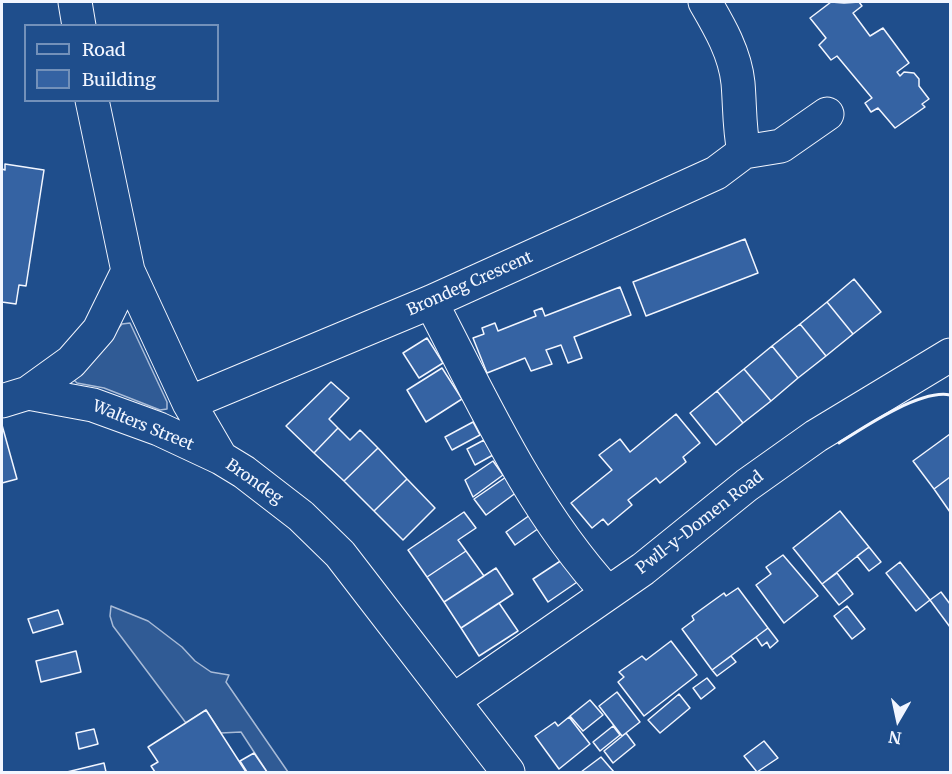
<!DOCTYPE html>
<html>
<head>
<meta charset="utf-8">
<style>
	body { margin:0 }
	#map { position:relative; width:952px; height:774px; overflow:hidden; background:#1f4e8c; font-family:Merriweather,serif }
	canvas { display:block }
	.frame { position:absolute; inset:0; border:3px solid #f2f6ff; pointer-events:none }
	.legend { position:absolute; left:24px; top:24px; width:195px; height:78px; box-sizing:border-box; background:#1f4e8c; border:2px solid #7391ba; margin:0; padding:8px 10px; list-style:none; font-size:18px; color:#f2f6ff }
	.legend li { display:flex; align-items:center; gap:12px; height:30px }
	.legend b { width:30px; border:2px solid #7391ba }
	.north { position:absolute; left:868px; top:690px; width:60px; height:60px; -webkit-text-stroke:4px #1f4e8c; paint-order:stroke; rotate:189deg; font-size:16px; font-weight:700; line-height:24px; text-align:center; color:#f2f6ff }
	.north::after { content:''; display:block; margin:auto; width:21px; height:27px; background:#f2f6ff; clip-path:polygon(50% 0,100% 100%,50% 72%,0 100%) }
</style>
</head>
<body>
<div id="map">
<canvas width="952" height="774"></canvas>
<div class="frame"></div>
<ul class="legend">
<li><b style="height:8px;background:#1f4e8c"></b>Road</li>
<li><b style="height:16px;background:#3563a3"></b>Building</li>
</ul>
<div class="north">N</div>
</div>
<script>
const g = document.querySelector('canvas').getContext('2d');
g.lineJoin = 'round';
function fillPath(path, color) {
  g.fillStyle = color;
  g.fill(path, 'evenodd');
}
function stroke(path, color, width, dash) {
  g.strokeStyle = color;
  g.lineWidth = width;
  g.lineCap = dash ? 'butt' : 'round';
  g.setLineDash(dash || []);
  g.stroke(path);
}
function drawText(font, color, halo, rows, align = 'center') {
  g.font = font + ' Merriweather,serif';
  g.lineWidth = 4.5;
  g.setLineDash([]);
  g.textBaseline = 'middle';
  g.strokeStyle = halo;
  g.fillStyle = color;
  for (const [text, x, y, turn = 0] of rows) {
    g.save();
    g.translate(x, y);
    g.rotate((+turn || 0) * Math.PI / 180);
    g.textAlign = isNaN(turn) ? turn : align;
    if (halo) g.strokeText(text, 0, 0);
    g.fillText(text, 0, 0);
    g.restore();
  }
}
const built = new Path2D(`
	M130 323 167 402V409L160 410 104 388 77 383 74 380 105 348 115 332 122 324Z
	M111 606 148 621 182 647 195 661 211 672 229 675 226 682 288 772H267L241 732 221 733 206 710 186 723 113 626 110 616Z`);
const building = new Path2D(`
	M831 2 844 3 859 2 862 6 853 13 870 36 883 28 909 63 897 72 900 76 904 72 914 73 919 79V86L929 99 922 104 925 107 895 128 878 108 871 112 865 103 872 98 837 56 831 60 819 45 826 38 810 18Z
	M5 164 44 170 26 286 19 285 16 304 2 302V169L5 170Z
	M745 239 758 273 646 316 633 282Z
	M854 279 881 312 853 334 827 302Z
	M620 287 631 315 574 337 582 358 568 363 561 345 546 350 552 364 531 371 525 358 487 373 473 338 484 334 482 328 495 323 498 331 536 316 534 311 542 308 545 316Z
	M827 302 853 334 826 356 800 324Z
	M800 324 826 356 798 378 772 346Z
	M427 338 443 363 419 378 403 353Z
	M772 346 798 378 771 401 744 369Z
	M442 368 462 399 426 422 407 390Z
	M744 369 771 401 743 423 717 391Z
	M331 382 349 398 329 419 338 428 314 453 286 426Z
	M717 391 743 423 716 445 690 413Z
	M676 414 700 443 683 457 686 462 660 483 656 478 628 500 632 505 608 525 603 519 592 528 571 503 612 470 599 455 620 439 630 452Z
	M473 422 480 435 452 450 445 437Z
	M2 425 17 479 2 483Z
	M338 428 350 440 360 430 378 448 344 481 314 453Z
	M950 434V477L934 489 913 461Z
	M484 440 493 455 475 465 467 449Z
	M378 448 407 479 374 511 344 481Z
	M493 461 503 475 473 497 465 480Z
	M506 477 517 492 486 515 474 499Z
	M950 477V512L934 489Z
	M407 479 435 508 403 540 374 511Z
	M840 511 869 547 822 584 793 548Z
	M464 512 476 528 458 540 466 551 427 577 408 550Z
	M530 515 539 528 515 545 506 532Z
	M869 547 881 562 869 571 857 556Z
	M466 551 484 576 444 602 427 577Z
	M783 555 818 596 784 623 756 585 771 574 766 567Z
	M568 556 583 578 548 602 533 579Z
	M900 562 930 600 916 611 886 573Z
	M496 568 513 594 461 628 444 602Z
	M837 573 853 594 839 605 822 584Z
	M738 588 768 628 712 670 682 629 694 620 692 616 724 593 726 596Z
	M941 592 950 604V627L930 600Z
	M499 603 518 631 479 656 461 628Z
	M847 606 865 629 852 639 834 616Z
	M58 610 63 624 33 633 28 619Z
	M768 628 778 641 770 648 767 642 762 646 756 637Z
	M671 641 697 675 644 716 618 682 624 677 619 672 642 656 646 660Z
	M76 651 81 672 41 682 36 661Z
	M731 656 736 662 717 676 712 670Z
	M707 678 715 688 701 699 693 688Z
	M617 692 640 722 622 736 599 706Z
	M679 694 690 708 660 733 648 720Z
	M590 700 603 715 583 731 570 716Z
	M206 710 246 772H155L151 766 158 762 148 747Z
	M569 717 590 744 559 769 535 736 555 722 558 726Z
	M613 726 620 735 600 751 593 742Z
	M94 729 98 744 79 749 76 733Z
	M626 733 635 745 613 763 604 751Z
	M764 741 778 758 757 772 744 756Z
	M254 753 267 772H247L240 761Z
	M601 757 614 772H581Z
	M104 763 106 772H67Z`);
const minor = new Path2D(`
	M75 2 79 26
	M705 2C719 26 735 53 738 83 740 106 739 128 744 152
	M92 100 128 271 189 403 221 458 244 472 301 516 340 554 508 772
	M431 302C483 402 531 509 608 593
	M28 393 71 362 99 330 128 271
	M2 401 28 393 93 405 159 429 221 458
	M189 403 431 302 619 217 716 173 744 152 781 146 827 114
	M454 700 643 569 747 485 816 436 950 355`);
const wall = new Path2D(`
	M839 443C864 427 921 389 950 395`);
const streetNames = [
	["Brondeg Crescent",470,284,-24],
	["Walters Street",143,426,22],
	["Brondeg",254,482,35],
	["Pwll-y-Domen Road",700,523,-38]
];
fillPath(built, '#305b95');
stroke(built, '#a8bbd7', 1.5);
fillPath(building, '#3563a3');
stroke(building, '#f2f6ff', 1.5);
stroke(minor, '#f2f6ff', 35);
stroke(minor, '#1f4e8c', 33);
stroke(wall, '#f2f6ff', 3);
drawText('16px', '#f2f6ff', '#1f4e8c', streetNames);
</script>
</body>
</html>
